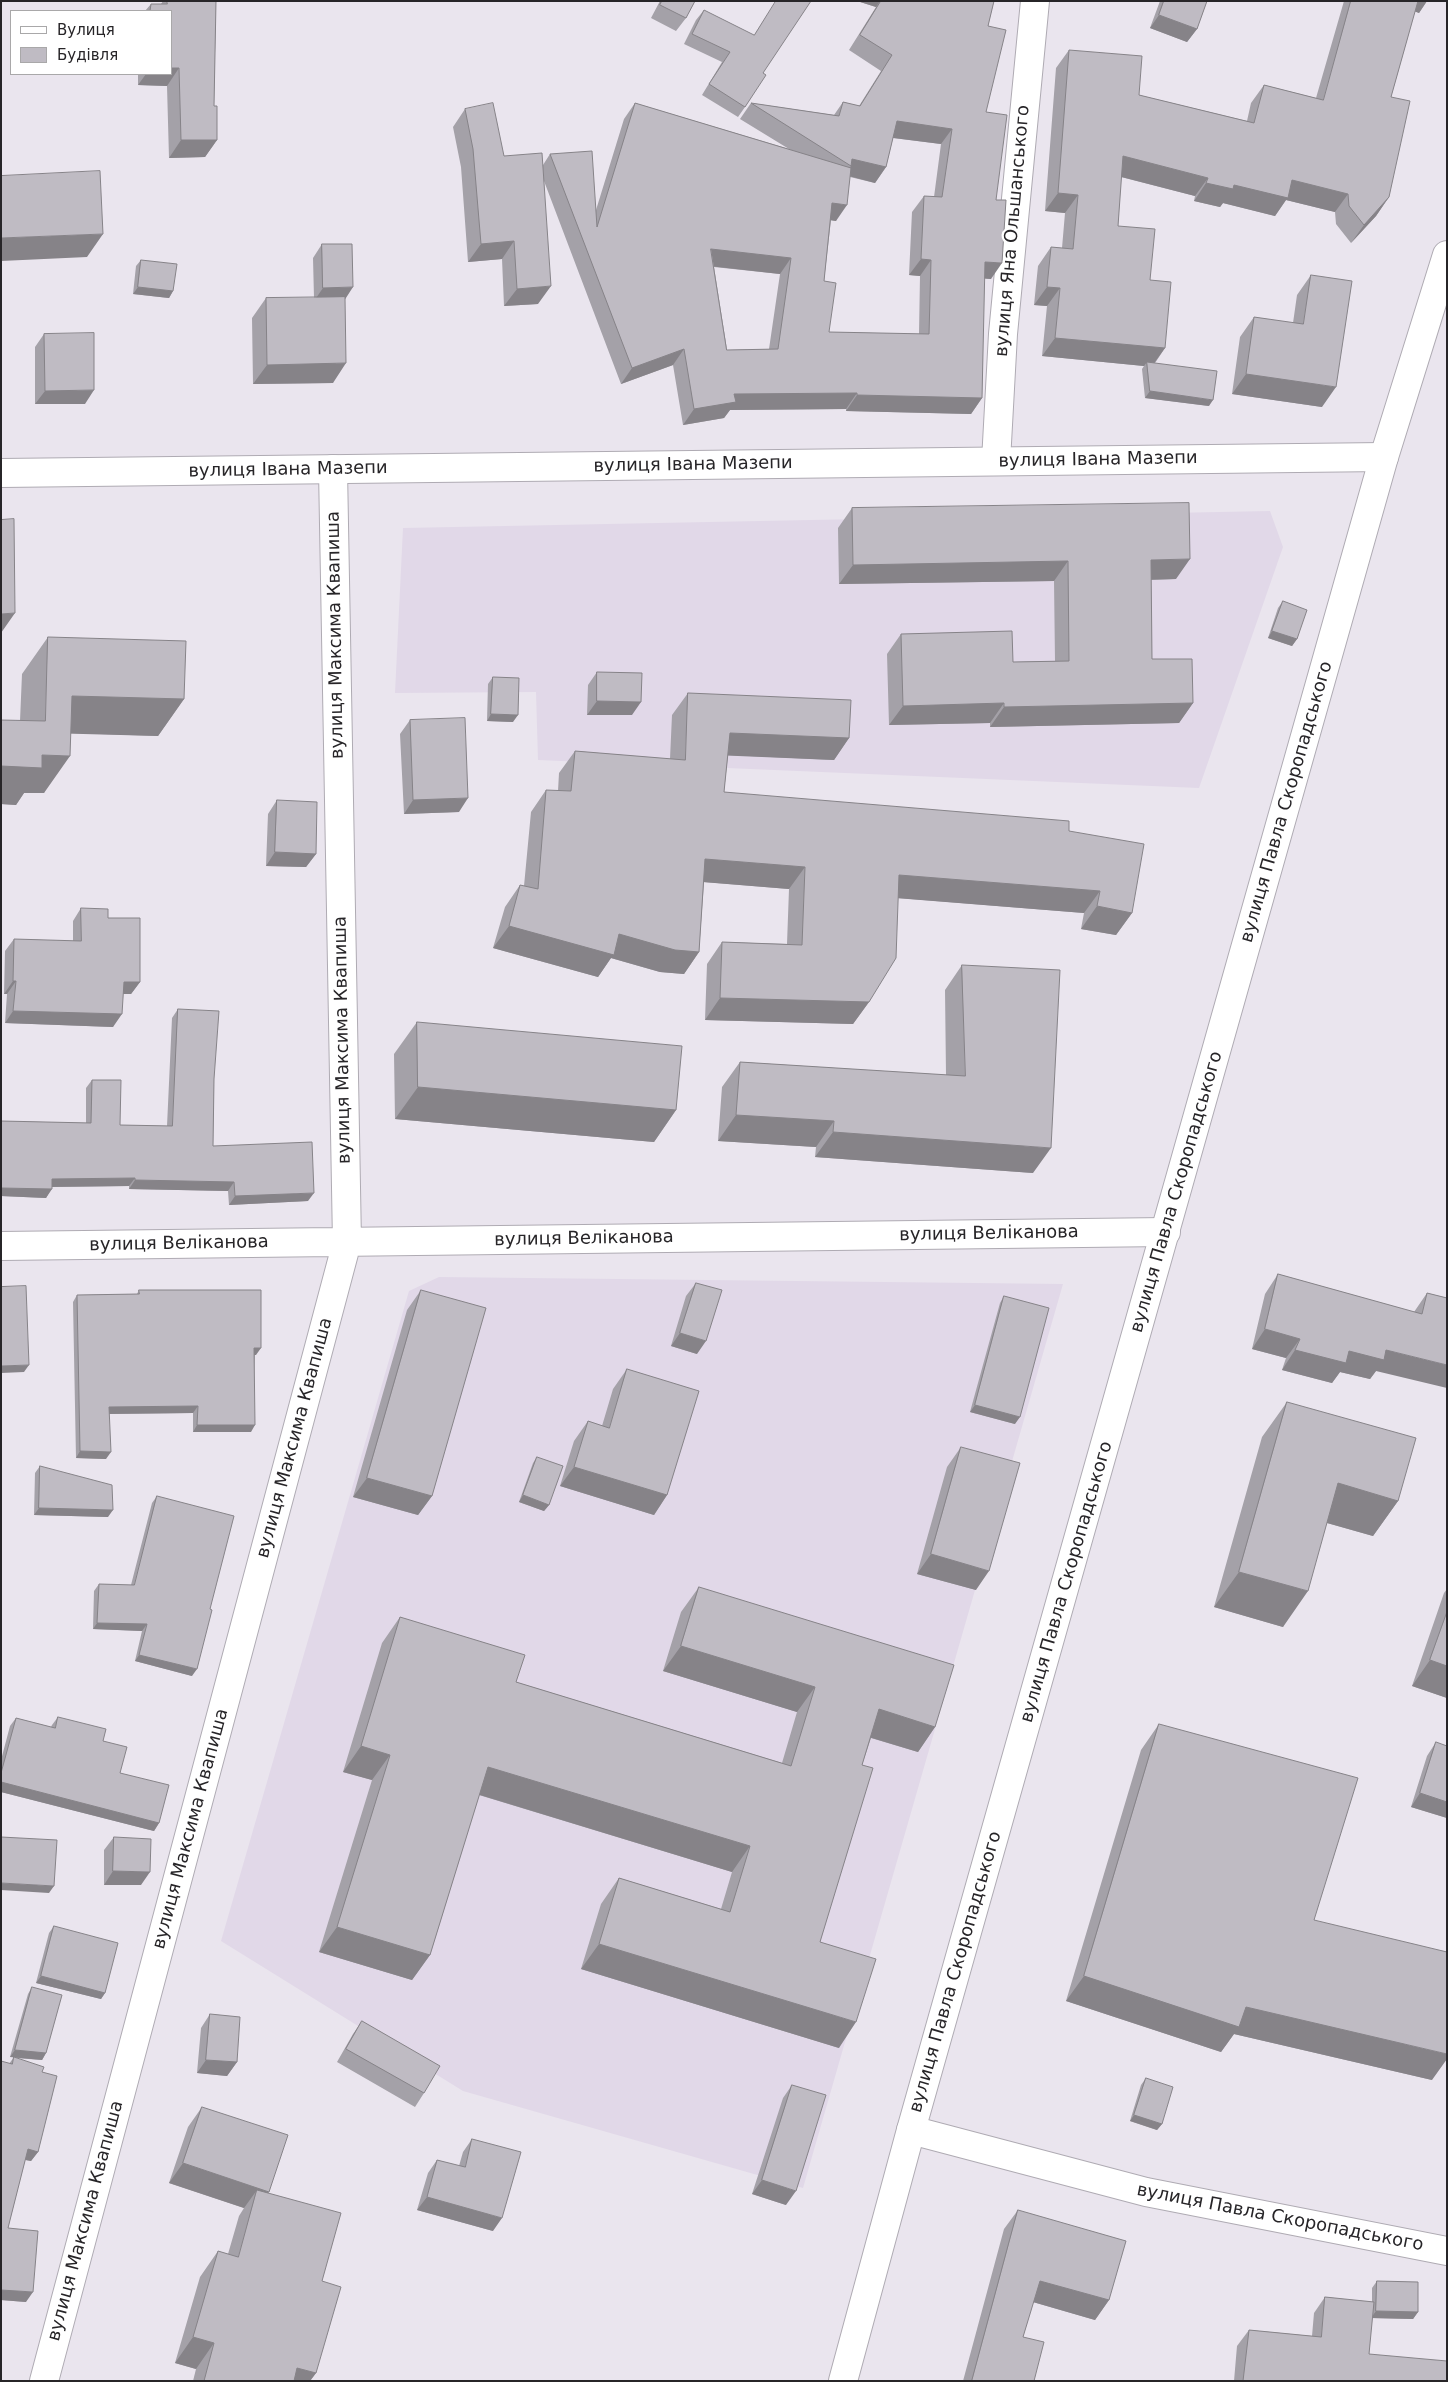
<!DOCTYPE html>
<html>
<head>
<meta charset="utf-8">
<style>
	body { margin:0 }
	#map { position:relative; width:1448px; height:2382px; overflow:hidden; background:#eae5ee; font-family:"DejaVu Sans",sans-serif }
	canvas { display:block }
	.frame { position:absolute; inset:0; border:2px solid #272528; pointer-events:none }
	.legend { position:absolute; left:10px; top:10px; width:162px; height:65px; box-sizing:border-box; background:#fff; border:1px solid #a9a8a9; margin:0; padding:6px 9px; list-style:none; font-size:15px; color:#272528 }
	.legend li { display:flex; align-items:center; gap:10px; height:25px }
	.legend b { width:25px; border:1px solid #a9a8a9 }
</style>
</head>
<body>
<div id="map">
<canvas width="1448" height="2382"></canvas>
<div class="frame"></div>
<ul class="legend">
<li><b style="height:6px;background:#fff"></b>Вулиця</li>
<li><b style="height:14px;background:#bfbbc3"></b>Будівля</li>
</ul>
</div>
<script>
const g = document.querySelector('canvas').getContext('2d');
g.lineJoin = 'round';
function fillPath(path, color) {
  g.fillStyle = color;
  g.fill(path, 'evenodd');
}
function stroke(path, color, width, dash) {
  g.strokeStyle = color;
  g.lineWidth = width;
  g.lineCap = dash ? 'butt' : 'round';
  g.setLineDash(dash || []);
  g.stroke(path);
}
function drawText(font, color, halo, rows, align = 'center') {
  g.font = font + ' "DejaVu Sans",sans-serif';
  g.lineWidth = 4.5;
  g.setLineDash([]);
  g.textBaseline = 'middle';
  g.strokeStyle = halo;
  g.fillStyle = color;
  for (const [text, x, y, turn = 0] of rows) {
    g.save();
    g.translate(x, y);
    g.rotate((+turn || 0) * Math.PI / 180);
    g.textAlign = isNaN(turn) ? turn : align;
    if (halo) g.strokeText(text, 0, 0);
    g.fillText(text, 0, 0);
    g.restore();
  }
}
const built = new Path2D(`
	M1270 511 1283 547 1199 788 538 760 536 692 395 693 403 528Z
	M439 1277 1063 1284 803 2188 463 2091 221 1941 409 1291Z`);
const minor = new Path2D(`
	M1384 457 1447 255
	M996 461 1003 334 1035 1
	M1 1246 1166 1232
	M911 2130 1146 2192 1447 2251
	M44 2381 347 1242 333 469`);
const tertiary = new Path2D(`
	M1 473 1384 457 911 2130 843 2381`);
const wall = new Path2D(`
	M163 1H216L214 106 217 140 205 157 169 158 167 86 138 85V74H171V11H145L151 4H161Z
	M660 1H695L686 18 676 31 651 18Z
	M857 1H994L988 26 986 112 996 200 991 279 984 278 982 398 971 414 846 411V409L730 410 724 418 683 425 673 365 621 384 544 181 538 304 504 306 502 259 468 262 461 167 453 127 465 109 504 156 543 165 550 154 596 210 624 119 635 103 789 149 740 119 751 103 834 115 843 102 859 106 881 71 849 50 876 7ZM893 138 941 144 934 197 924 196 912 212 909 275 920 276 919 334 829 332 824 281 831 220 836 221 850 177 875 183 886 167ZM714 267 780 274 769 349 727 350Z
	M1160 1H1207L1197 29 1187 42 1150 28Z
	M1344 1H1427L1419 13 1415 11 1391 97 1389 197 1376 216 1351 243 1336 224 1335 212 1286 200 1275 216 1223 203 1220 207 1194 201 1195 196 1121 177 1118 226 1150 280 1165 348 1155 363 1209 406 1145 398 1142 369 1144 366 1042 356 1047 306 1034 305 1038 266 1051 247 1062 248 1065 213 1045 211 1056 68 1069 50 1139 95 1247 121 1251 103 1264 85 1316 98Z
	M704 10 763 73 745 107 738 117 702 95 722 62 684 44 696 20Z
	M322 244 345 298 333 383 253 384 252 318 266 298H314L313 258Z
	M141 260 173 291 169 298 133 294 136 266Z
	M1311 275 1322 407 1232 394 1240 337 1254 317 1293 323 1297 295Z
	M44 334 85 404H35V347Z
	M852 508 1176 579 1151 580 1152 659 1193 703 1179 723 990 727V723L889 725 887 654 901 634 1013 662 1055 661 1054 581 839 584 838 528Z
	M1283 601 1297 639 1292 646 1268 638 1278 608Z
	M48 637 184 699 158 736 71 733 44 793H24L16 805 1 804V720L20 721 22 674Z
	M597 672 632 715H587L588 685Z
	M493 677 513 722 487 721 488 684Z
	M688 693 849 738 834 760 728 755 724 792 1069 831 1132 913 1116 935 1081 929 1084 913 898 898 869 1002 853 1024 705 1020 707 964 722 942 787 944 789 889 704 882 699 952 684 974 660 972 611 958 598 977 493 948 505 907 520 885 524 886 531 812 546 790 558 791 559 773 575 751 670 759 672 715Z
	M410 720 459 812 404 814 400 734Z
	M277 800 316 854 306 867 266 866 268 814Z
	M81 908 108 918 140 982 131 994H123L113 1027 5 1023 7 994H4L5 951 14 939 73 941V921Z
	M962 965 1033 1173 815 1157 816 1147 718 1141 722 1087 740 1062 946 1075 945 990Z
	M178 1009 214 1079 213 1146 308 1201 229 1205 228 1191 129 1189V1186L52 1187 46 1198 1 1196V1121L86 1123V1088L92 1080 120 1125 167 1126 172 1018Z
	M417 1022 676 1110 654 1142 395 1119 394 1054Z
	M1278 1274 1414 1312 1427 1293 1447 1298 1376 1371 1370 1379 1340 1372 1332 1383 1282 1370 1286 1358 1252 1349 1265 1294Z
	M696 1283 697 1354 671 1346 686 1296Z
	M139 1290 256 1355H255L251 1432H193V1413L109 1414 106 1459 76 1458 73 1302 77 1295 137 1294Z
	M421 1290 432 1496 418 1515 353 1497 407 1310Z
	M1004 1296 1015 1424 970 1412 1000 1303Z
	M627 1369 667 1495 654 1515 560 1486 574 1441 588 1421 602 1426 613 1389Z
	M1287 1402 1398 1501 1373 1536 1327 1523 1283 1627 1214 1607 1262 1437Z
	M961 1447 976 1590 917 1574 947 1467Z
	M537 1457 549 1505 544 1511 519 1502 533 1463Z
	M40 1466 108 1517 34 1515 35 1473Z
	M157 1496 192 1676 135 1661 142 1631 93 1629 94 1591 99 1584 131 1585 152 1503Z
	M699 1587 935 1727 918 1752 871 1738 862 1765 820 1942 839 2048 581 1969 601 1904 619 1878 721 1909 732 1872 479 1795 430 1955 412 1980 319 1952 372 1780 343 1772 382 1643 400 1617 516 1682 782 1763 797 1712 663 1671 681 1612Z
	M1447 1589V1698L1412 1686 1444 1593Z
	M58 1717 103 1741 120 1773 159 1823 154 1831 1 1792V1760L10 1726 16 1718 51 1727 52 1725Z
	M1159 1724 1314 1920 1432 2080 1234 2034 1221 2052 1066 2001 1141 1750Z
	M1436 1742 1447 1818 1411 1807 1427 1756Z
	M114 1837 141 1885H104V1850Z
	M54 1926 105 1993 101 1999 36 1983 49 1933Z
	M32 1987 46 2053 42 2060 15 2058 42 2072 38 2152 31 2161 25 2160 8 2228 26 2302 1 2300V2061L9 2064 14 2057H10L28 1994Z
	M210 2014 237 2062 227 2076 197 2073 201 2028Z
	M362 2021 424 2093 415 2107 337 2062 353 2034Z
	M1146 2078 1162 2124 1157 2130 1130 2121 1141 2085Z
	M792 2085 786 2205 752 2194 783 2098Z
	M202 2107 268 2193 322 2281 316 2373 310 2381H193L196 2369 175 2363 200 2277 218 2251 228 2254 239 2216 244 2208 169 2183 188 2127Z
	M472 2139 493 2231 417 2210 428 2173 437 2160 459 2166 463 2152Z
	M1018 2210 1109 2300 1095 2320 1033 2302 1023 2337 1034 2381H963L1004 2229Z
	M1377 2281 1418 2312 1413 2319 1372 2318 1369 2354 1447 2381H1234L1237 2346 1249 2330 1312 2336 1314 2313 1325 2297 1372 2302V2288Z`);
const shadedWall = new Path2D(`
	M857 1H880L876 7Z
	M1413 1H1427L1419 13 1408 9Z
	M1159 15 1197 29 1187 42 1150 28Z
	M171 68H179L167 86 138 85 146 74H171Z
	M897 121 952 129 941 144 886 137Z
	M181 140H217L205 157 169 158Z
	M1123 156 1208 178 1195 196 1110 174Z
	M852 159 886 167 875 183 845 175 851 166Z
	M1292 180 1348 194 1335 212 1286 200 1275 216 1223 203 1220 207 1194 201 1206 183 1234 185Z
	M1058 193 1078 195 1065 213 1045 211Z
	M1389 197 1376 216 1351 243 1364 225Z
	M832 203 847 205 836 221 821 219Z
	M103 234 87 257 1 261V238Z
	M514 241 502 259 468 262 481 244Z
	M711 249 791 258 780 274 700 265Z
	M921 259 931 260 920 276 909 275Z
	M985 262 1002 263 991 279 974 278Z
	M551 286 538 304 504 306 517 289Z
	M138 287 173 291 169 298 133 294Z
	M353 287 344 301H314L323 288Z
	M1047 287 1060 288 1047 306 1034 305Z
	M1055 338 1165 348 1152 366 1147 362 1144 366 1042 356Z
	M684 349 673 365 621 384 632 368Z
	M346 363 333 383 253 384 267 365Z
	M1246 374 1336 387 1322 407 1232 394Z
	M94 390 85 404H35L45 391Z
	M1150 391 1213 400 1209 406 1145 398Z
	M857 393 846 409 730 410 724 418 683 425 694 409 734 394Z
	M857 395 982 398 971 414 846 411Z
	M1190 559 1176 579 1137 580 1151 560Z
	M1068 561 1054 581 839 584 853 565Z
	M15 613 1 633V614Z
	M1272 631 1297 639 1292 646 1268 638Z
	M72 696 184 699 158 736 46 733Z
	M597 701 641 702 632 715H587Z
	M1004 703 990 723 889 725 903 706Z
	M1193 703 1179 723 990 727 1004 707Z
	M491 714 518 715 513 722 487 721Z
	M730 733 849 738 834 760 714 755Z
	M42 755 70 756 44 793H24L16 805 1 804V766Z
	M468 798 459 812 404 814 413 800Z
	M275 852 316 854 306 867 266 866Z
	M705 859 805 867 789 889 690 881Z
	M899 875 1100 891 1084 913 883 897Z
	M1097 906 1132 913 1116 935 1081 929Z
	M509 926 619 934 699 952 684 974 660 972 611 958 598 977 493 948Z
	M13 981H16L7 994H4Z
	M124 982H140L131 994H115Z
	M720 998 869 1002 853 1024 705 1020Z
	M13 1011 122 1014 113 1027 5 1023Z
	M418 1087 676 1110 654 1142 395 1119Z
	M736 1115 834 1121 816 1147 718 1141Z
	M833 1132 1051 1148 1033 1173 815 1157Z
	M135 1178 129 1186 46 1187 52 1179Z
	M135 1180 234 1182 228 1191 129 1189Z
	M1 1188 52 1189 46 1198 1 1196Z
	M314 1193 308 1201 229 1205 235 1196Z
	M1265 1329 1300 1339 1286 1358 1252 1349Z
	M680 1333 706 1341 697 1354 671 1346Z
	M254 1348H261L256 1355H250Z
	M1295 1350H1386L1447 1365V1388L1376 1371 1370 1379 1340 1372 1332 1383 1282 1370Z
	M29 1365 24 1372 1 1373V1366Z
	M975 1405 1020 1417 1015 1424 970 1412Z
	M198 1406 193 1413 104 1414 109 1407Z
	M197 1425H255L251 1432H193Z
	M80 1451 111 1452 106 1459 76 1458Z
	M574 1467 667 1495 654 1515 560 1486Z
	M367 1478 432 1496 418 1515 353 1497Z
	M1338 1483 1398 1501 1373 1536 1313 1519Z
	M523 1495 549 1505 544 1511 519 1502Z
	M39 1508 113 1510 108 1517 34 1515Z
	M931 1554 989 1571 976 1590 917 1574Z
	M1239 1572 1308 1591 1283 1627 1214 1607Z
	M97 1623 147 1624 142 1631 93 1629Z
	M681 1646 815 1687 797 1712 663 1671Z
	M139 1655 197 1669 192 1676 135 1661Z
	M1430 1660 1447 1666V1698L1412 1686Z
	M879 1709 935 1727 918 1752 862 1735Z
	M361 1746 390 1755 372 1780 343 1772Z
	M488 1767 750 1846 732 1872 470 1792Z
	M1 1782 159 1823 154 1831 1 1792Z
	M1420 1793 1447 1802V1818L1411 1807Z
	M113 1871 150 1872 141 1885H104Z
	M1 1883 54 1886 49 1893 1 1890Z
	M337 1927 430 1955 412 1980 319 1952Z
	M599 1944 856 2022 839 2048 581 1969Z
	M41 1976 105 1993 101 1999 36 1983Z
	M1084 1976 1246 2007 1447 2054V2059L1432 2080 1234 2034 1221 2052 1066 2001Z
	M15 2050 46 2053 42 2060 10 2057Z
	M206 2060 237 2062 227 2076 197 2073Z
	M1134 2115 1162 2124 1157 2130 1130 2121Z
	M28 2149 38 2152 31 2161 21 2159Z
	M183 2163 269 2192 255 2212 257 2190 244 2208 169 2183Z
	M762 2180 796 2191 786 2205 752 2194Z
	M427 2197 502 2218 493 2231 417 2210Z
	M1040 2281 1109 2300 1095 2320 1026 2300Z
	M1 2290 33 2292 26 2302 1 2300Z
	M1376 2311 1418 2312 1413 2319 1371 2318Z
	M193 2337 214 2343 196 2369 175 2363Z
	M297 2368 316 2373 310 2381H288Z`);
const building = new Path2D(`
	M167 1H216L214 106H217V140H181L179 68H171V11H150L151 4H167Z
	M662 1H695L686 18 660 5Z
	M776 1H811L763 73 766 75 745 107 709 84 730 52 692 34 704 10 754 35Z
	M881 1H994L988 26 1006 30 986 112 1007 115 996 200H1006L1002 263 985 262 982 398 857 395V393L734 394 736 402 694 409 684 349 632 368 550 154 592 151 597 227 635 103 851 168 847 205 832 203 824 281 836 283 829 332 929 334 931 260 921 259 924 196 942 197 952 129 897 121 886 167 852 159 851 166 751 103 839 116 843 102 860 106 892 55 860 35ZM711 249 791 258 778 349 727 350Z
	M1164 1H1207L1197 29 1159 15Z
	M1351 1H1418L1391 97 1410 101 1389 197 1364 225 1349 206 1348 194 1292 180 1288 198 1234 185 1233 189 1206 183 1208 178 1123 156 1118 226 1155 229 1150 280 1171 282 1165 348 1055 338 1060 288 1047 287 1051 247 1073 249 1078 195 1058 193 1069 50 1142 56 1139 95 1254 123 1264 85 1323 100Z
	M493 103 504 156 542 153 551 286 517 289 514 241 481 244 473 149 465 109Z
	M100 171 103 234 1 238V176Z
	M322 244H352L353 287 323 288Z
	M141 260 177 264 173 291 138 287Z
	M1311 275 1352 281 1336 387 1246 374 1254 317 1303 324Z
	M345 297 346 363 267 365 266 298Z
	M94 333V390L45 391 44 334Z
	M1147 362 1217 371 1213 400 1150 391Z
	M1189 503 1190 559 1151 560 1152 659H1192L1193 703 1004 707V703L903 706 901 634 1012 631 1013 662 1069 661 1068 561 853 565 852 508Z
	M14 519 15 613 1 614V520Z
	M1283 601 1307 610 1297 639 1272 631Z
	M48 637 186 641 184 699 72 696 70 756 42 755V768L1 766V720L45 721Z
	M597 672 642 673 641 702 597 701Z
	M493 677 519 678 518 715 491 714Z
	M688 693 851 700 849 738 730 733 724 792 1069 821V831L1144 844 1132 913 1097 906 1100 891 899 875 896 958 869 1002 720 998 722 942 802 945 805 867 705 859 699 952 675 950 619 934 614 955 509 926 520 885 538 889 546 790 571 791 575 751 685 760Z
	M465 718 468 798 413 800 410 720Z
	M277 800 317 802 316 854 275 852Z
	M81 908 108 909V918H140V982H124L122 1014 13 1011 16 981H13L14 939 81 941Z
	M962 965 1060 970 1051 1148 833 1132 834 1121 736 1115 740 1062 965 1076Z
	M178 1009 219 1011 214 1079 213 1146 312 1142 314 1193 235 1196 234 1182 135 1180V1178L52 1179V1189L1 1188V1121L91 1123 92 1080H121L120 1125 172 1126Z
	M417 1022 682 1046 676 1110 418 1087Z
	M1278 1274 1422 1314 1427 1293 1447 1298V1365L1386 1350 1384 1360 1349 1351 1346 1363 1295 1350 1300 1339 1265 1329Z
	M696 1283 722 1290 706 1341 680 1333Z
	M26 1286 29 1365 1 1366V1287Z
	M139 1290H261V1348H254L255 1425H197L198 1406 109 1407 111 1452 80 1451 77 1295 139 1294Z
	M421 1290 486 1308 432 1496 367 1478Z
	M1004 1296 1049 1308 1020 1417 975 1405Z
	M627 1369 699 1391 667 1495 574 1467 588 1421 609 1428Z
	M1287 1402 1416 1438 1398 1501 1338 1483 1308 1591 1239 1572Z
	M961 1447 1020 1463 989 1571 931 1554Z
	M537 1457 563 1466 549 1505 523 1495Z
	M40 1466 112 1485 113 1510 39 1508Z
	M157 1496 234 1516 210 1609 212 1610 197 1669 139 1655 147 1624 97 1623 99 1584 134 1585Z
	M699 1587 954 1665 935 1727 879 1709 862 1765 873 1768 820 1942 876 1959 856 2022 599 1944 619 1878 730 1912 750 1846 488 1767 430 1955 337 1927 390 1755 361 1746 400 1617 525 1655 516 1682 791 1766 815 1687 681 1646Z
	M1447 1612V1666L1430 1660Z
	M58 1717 106 1729 103 1741 127 1747 120 1773 169 1785 159 1823 1 1782V1773L16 1718 55 1728Z
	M1159 1724 1358 1778 1314 1920 1447 1952V2054L1246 2007 1239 2027 1084 1976Z
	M1436 1742 1447 1746V1802L1420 1793Z
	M1 1837 57 1840 54 1886 1 1883Z
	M114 1837 151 1839 150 1872 113 1871Z
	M54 1926 118 1943 105 1993 41 1976Z
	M32 1987 62 1995 46 2053 15 2050Z
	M210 2014 240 2017 237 2062 206 2060Z
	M362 2021 440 2066 424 2093 346 2049Z
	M14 2057 44 2067 42 2072 57 2076 38 2152 28 2149 8 2228 38 2231 33 2292 1 2290V2061L12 2064Z
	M1146 2078 1173 2087 1162 2124 1134 2115Z
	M792 2085 826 2095 796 2191 762 2180Z
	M202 2107 288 2135 269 2192 183 2163Z
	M472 2139 521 2152 502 2218 427 2197 437 2160 465 2167Z
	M257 2190 341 2213 322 2281 341 2287 316 2373 297 2368 294 2381H204L214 2343 193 2337 218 2251 238 2257Z
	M1018 2210 1126 2241 1109 2300 1040 2281 1023 2337 1044 2342 1034 2381H972Z
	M1377 2281 1418 2282V2312L1376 2311Z
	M1325 2297 1374 2302 1369 2354 1447 2361V2381H1243L1249 2330 1321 2337Z`);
const streetNames = [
	["вулиця Яна Ольшанського",1013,231,-85],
	["вулиця Івана Мазепи",1098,460,-1],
	["вулиця Івана Мазепи",693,465,-1],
	["вулиця Івана Мазепи",288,470,-1],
	["вулиця Максима Квапиша",336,635,-91],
	["вулиця Павла Скоропадського",1287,802,-74],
	["вулиця Максима Квапиша",343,1040,-91],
	["вулиця Павла Скоропадського",1177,1192,-74],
	["вулиця Веліканова",989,1234,-1],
	["вулиця Веліканова",584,1239,-1],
	["вулиця Веліканова",179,1244,-1],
	["вулиця Максима Квапиша",295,1438,-75],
	["вулиця Павла Скоропадського",1067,1582,-74],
	["вулиця Максима Квапиша",191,1829,-75],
	["вулиця Павла Скоропадського",956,1972,-74],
	["вулиця Павла Скоропадського",1280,2218,11],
	["вулиця Максима Квапиша",86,2221,-75]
];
fillPath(built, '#e1d8e8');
stroke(minor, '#afabb3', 30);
stroke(tertiary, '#afabb3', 30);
stroke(minor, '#fff', 28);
stroke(tertiary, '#fff', 28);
fillPath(wall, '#a4a1a8');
fillPath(shadedWall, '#868388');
fillPath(building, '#bfbbc3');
stroke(building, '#868388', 1);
drawText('18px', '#272528', '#fff', streetNames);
</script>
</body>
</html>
